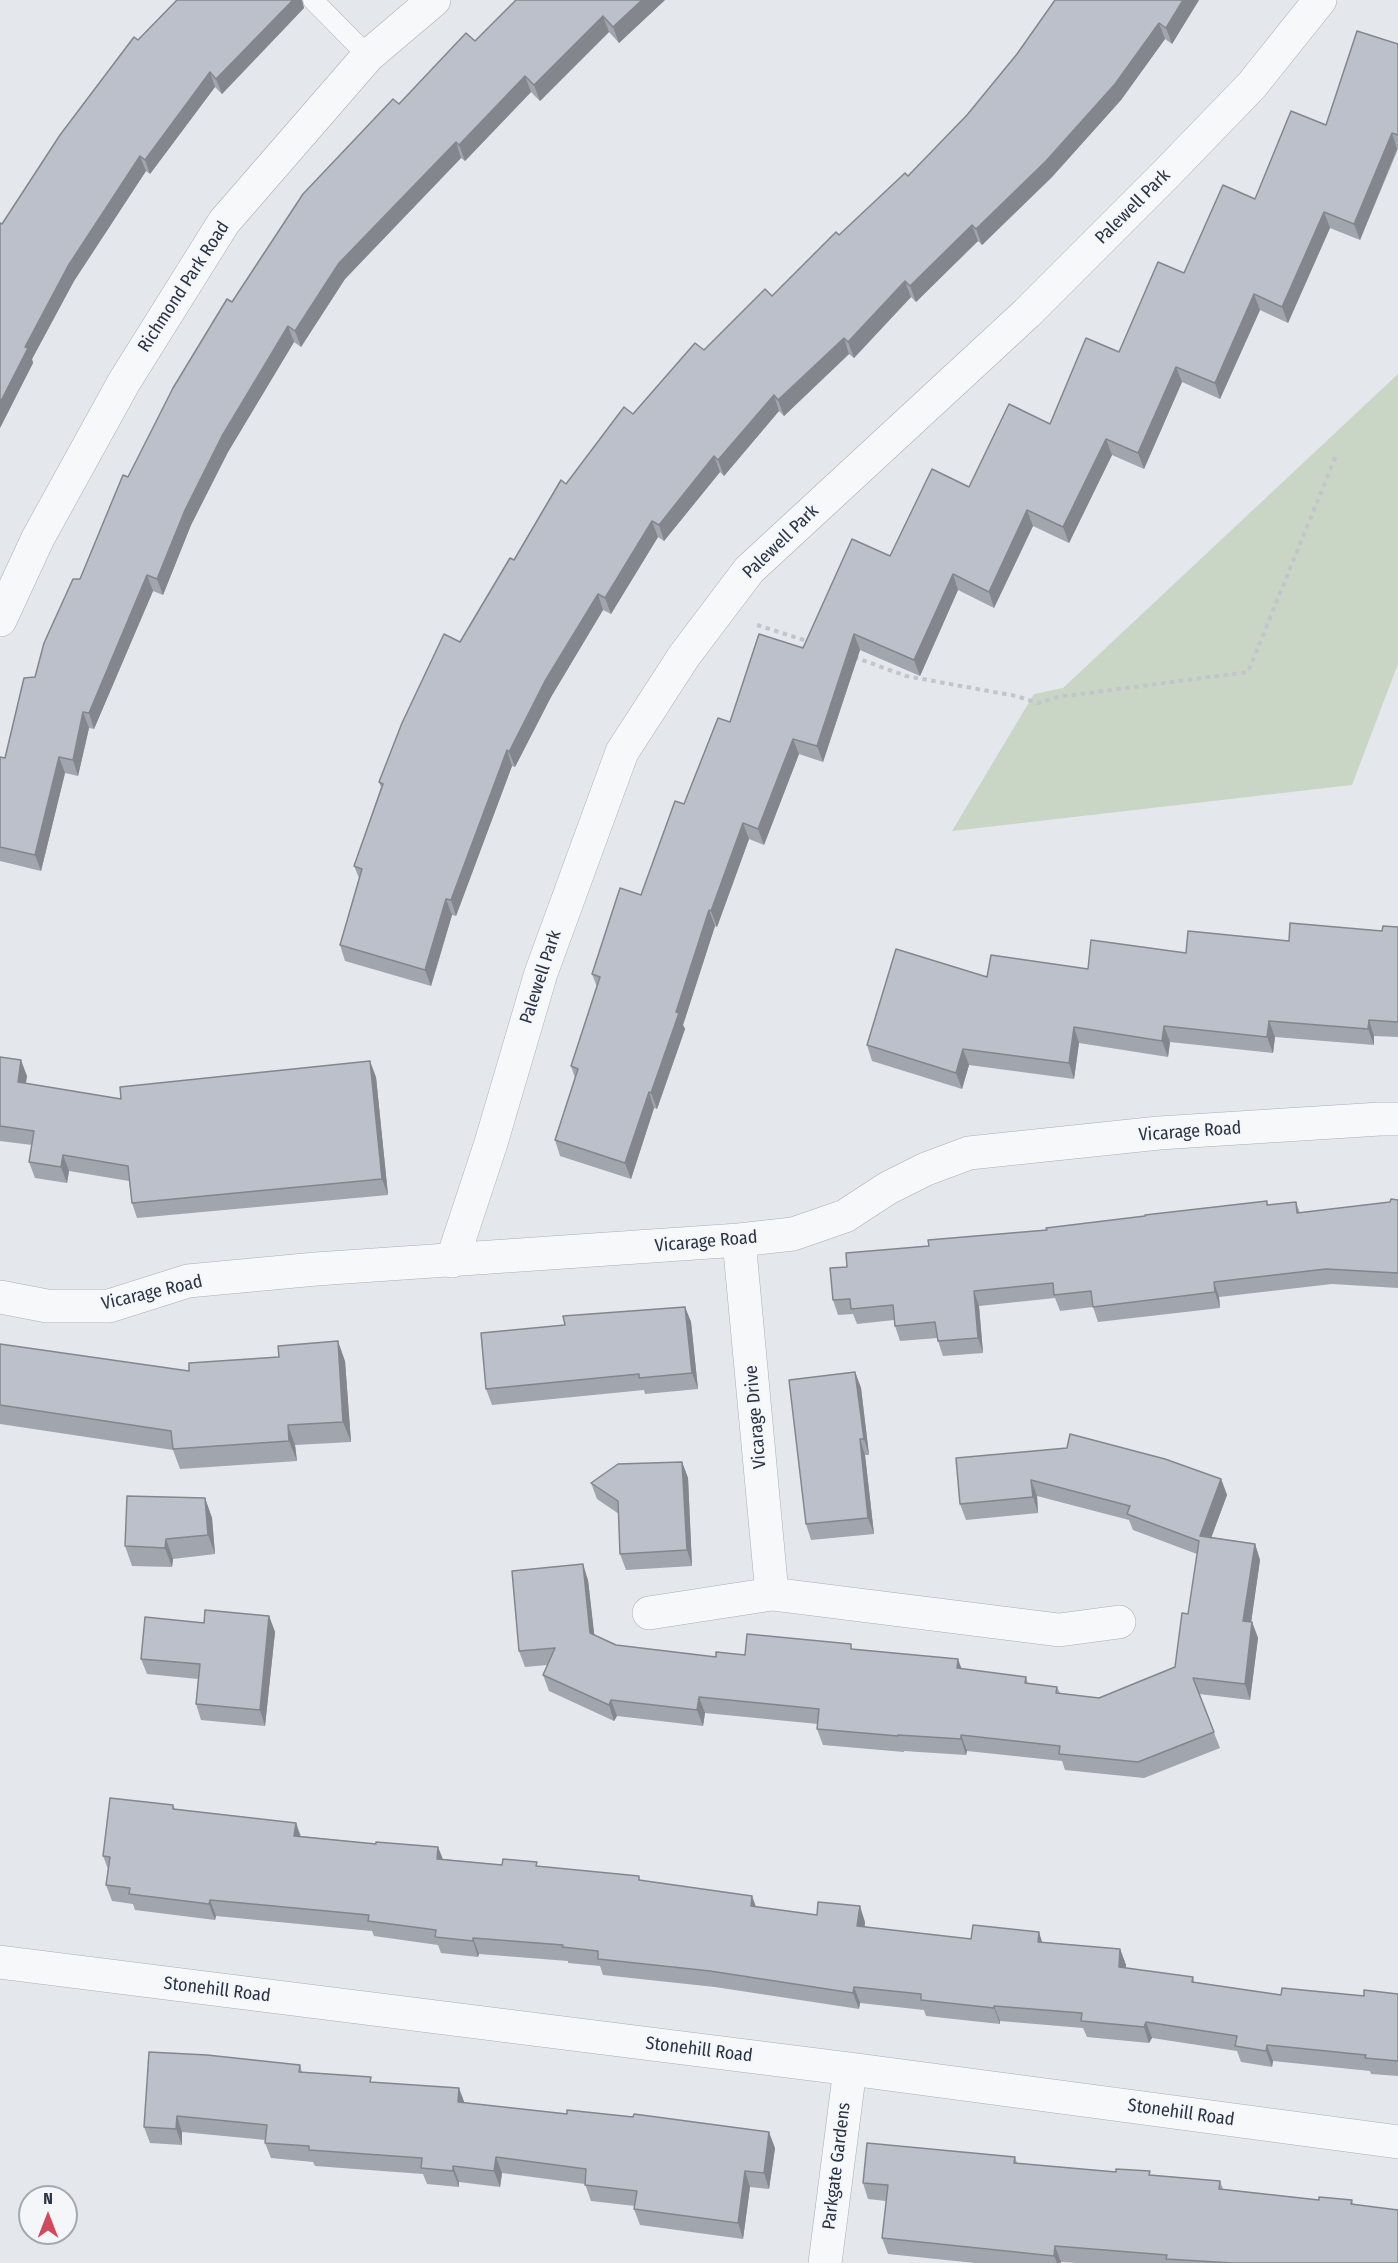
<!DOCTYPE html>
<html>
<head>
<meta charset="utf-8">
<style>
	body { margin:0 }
	#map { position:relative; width:1398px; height:2263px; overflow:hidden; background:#e4e7ec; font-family:"Fira Sans Condensed",sans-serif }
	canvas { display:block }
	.north { position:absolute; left:18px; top:2185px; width:60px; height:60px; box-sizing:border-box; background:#f4f6f9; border:2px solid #a4a8b1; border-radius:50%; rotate:0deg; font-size:16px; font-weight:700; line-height:24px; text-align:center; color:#2b3445 }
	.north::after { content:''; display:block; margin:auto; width:21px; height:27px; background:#d1495b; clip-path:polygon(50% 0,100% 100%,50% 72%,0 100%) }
</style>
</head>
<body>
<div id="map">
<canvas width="1398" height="2263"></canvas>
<div class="north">N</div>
</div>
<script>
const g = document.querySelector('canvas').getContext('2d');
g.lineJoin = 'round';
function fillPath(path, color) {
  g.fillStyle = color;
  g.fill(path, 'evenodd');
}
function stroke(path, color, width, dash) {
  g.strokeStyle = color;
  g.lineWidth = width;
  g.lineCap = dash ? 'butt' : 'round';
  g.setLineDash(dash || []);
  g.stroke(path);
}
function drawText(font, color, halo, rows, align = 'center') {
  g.font = font + ' "Fira Sans Condensed",sans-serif';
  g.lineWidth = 4.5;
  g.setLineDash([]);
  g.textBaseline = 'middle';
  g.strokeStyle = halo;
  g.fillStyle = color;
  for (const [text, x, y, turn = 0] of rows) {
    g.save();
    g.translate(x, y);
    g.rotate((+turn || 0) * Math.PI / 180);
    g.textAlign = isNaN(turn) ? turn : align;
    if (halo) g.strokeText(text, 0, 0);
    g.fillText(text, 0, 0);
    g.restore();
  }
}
const green = new Path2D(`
	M1398 374V664L1352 785 952 831 1034 694 1063 688Z`);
const path = new Path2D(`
	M757 625 810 642
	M854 657 906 676 1016 696 1038 703 1058 697 1248 672 1337 453`);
const service = new Path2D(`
	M313 0 368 56`);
const minor = new Path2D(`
	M0 620 38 538 124 382 224 222 368 56 434 0
	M739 1240 772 1594 1059 1630 1119 1622
	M452 1261 491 1143 541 973 622 752 684 656 749 570 1027 313 1166 174 1252 85 1320 0
	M0 1297 47 1306H109L188 1281 316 1269 739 1240 793 1234 845 1216 888 1188 926 1169 969 1153 1159 1133 1380 1119H1398
	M649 1613 772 1594
	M0 1962 850 2069 1398 2142
	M825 2263 850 2069`);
const wall = new Path2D(`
	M665 0 619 43 609 32 540 101 531 92 465 161 461 158 345 279 301 347 294 342 228 452 191 525 163 595 153 591 94 729 89 728 78 776 65 773 41 871 0 861V757L5 758 35 677 80 579 128 477 232 302 399 104 475 41Z
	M1199 0 1172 44 1165 39 1121 100 1052 177 982 245 978 241 916 302 911 297 854 358 849 354 784 416 779 411 724 476 720 472 664 541 658 537 611 614 603 610 551 697 515 767 512 766 456 916 452 915 431 986 345 961 340 945 359 878 354 866 381 787 379 782 460 642 514 560 566 484 633 414 704 350 772 296 839 235 908 176Z
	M302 1 304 8 222 94 215 87 150 174 146 171 74 281 32 359 33 363 0 428 2 224 138 40Z
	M1398 44V149L1360 240 1330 228 1288 323 1260 310 1220 399 1182 382 1144 469 1112 455 1069 543 1033 526 994 608 958 590 920 676 860 650 823 762 799 754 764 845 749 839 717 927 715 926 683 1025 685 1029 657 1109 654 1108 631 1179 560 1156 555 1140 575 1078 571 1066 597 987 592 974 641 895 684 804 730 722 890 556 969 487 1050 424 1119 352 1184 273 1326 125Z
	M1398 927V1037L1374 1036V1045L1275 1037 1273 1053 1170 1042 1168 1057 1079 1043 1074 1079 969 1065 962 1089 872 1061 867 1045 987 977 1088 969 1186 953 1289 941 1382 931Z
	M0 1057 27 1076 26 1083 121 1099 376 1077 388 1195 137 1218 132 1203 129 1181 69 1171 67 1183 35 1178 29 1162 32 1145 0 1141Z
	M1398 1200V1288L1332 1284 1219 1297 1220 1308 1098 1322 1093 1307 1060 1311 1055 1298 979 1306 983 1353 943 1356 937 1338 900 1341 895 1326 894 1320 857 1324 853 1314 838 1315 833 1300 847 1267 929 1246 1047 1230 1268 1205 1296 1202 1300 1213 1390 1202Z
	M685 1307 691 1322 698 1389 645 1394 644 1390 492 1405 486 1389 565 1325Z
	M0 1344 189 1371 345 1361 351 1442 295 1445 297 1461 180 1469 173 1450 0 1424Z
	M855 1372 861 1388 869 1455H865L874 1534 811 1540 806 1524Z
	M956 1458 1221 1479 1227 1495 1211 1537 1255 1544 1260 1560 1251 1622H1252L1258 1638 1250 1700 1199 1694 1220 1748 1144 1778 1065 1770 1062 1761 967 1751 966 1755 904 1751V1752L823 1745 817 1729 818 1724 705 1713 703 1726 617 1716 614 1721 549 1691 543 1675 547 1665 525 1667 519 1651 588 1580 594 1635 616 1645 716 1657 853 1649 961 1669 1026 1677 1028 1683 1057 1687 1060 1693 1099 1698 1175 1667 1188 1614 1197 1554 1133 1530 1129 1520 1037 1496 1038 1513 966 1520 960 1504Z
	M682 1462 688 1478 692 1566 626 1570 620 1554 619 1514 597 1499 591 1483Z
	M205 1498 212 1518 215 1554 173 1559 172 1567 132 1566 125 1546Z
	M269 1616 275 1632 265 1726 201 1720 196 1704 198 1679 147 1674 141 1659 204 1623Z
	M173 1805 175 1809 296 1823 301 1836 376 1844 438 1847 443 1859 502 1865 538 1867 641 1881 756 1907 865 1922V1927L971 1939 1042 1942 1120 1949 1126 1965V1968L1193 1977 1194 1982 1281 1995 1364 1996 1398 1994V2076L1371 2074 1370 2071 1273 2061 1272 2067 1241 2062 1237 2051 1152 2038 1149 2043 1087 2037 1083 2028 1000 2021V2024L926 2016 924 2010 860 2003 859 2009 715 1987 603 1975 600 1966 568 1963V1961L479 1954 478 1957 441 1953 438 1945 374 1936 372 1931 216 1916 215 1920 135 1910 133 1904 112 1901 106 1885 108 1869 103 1856Z
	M300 2065 302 2072 373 2083 464 2103 775 2148 769 2189 750 2187 743 2239 640 2225 634 2209 635 2206 591 2201 585 2184 502 2173 500 2187 459 2182V2187L427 2184 423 2174 315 2166 313 2162 271 2158 265 2143 266 2140 182 2132V2145L150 2143 144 2127Z
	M1015 2157 1017 2163 1151 2175 1220 2181 1223 2189 1319 2200H1352L1353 2205 1398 2263H1077L1061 2262V2263H975L888 2254 882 2238 886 2201 868 2199 863 2183Z`);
const shadedWall = new Path2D(`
	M293 0H302L304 8 222 94 216 79Z
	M642 0H665L619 43 613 27Z
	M1183 0H1199L1172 44 1166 28Z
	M603 16 609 32 540 101 534 85Z
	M1159 23 1165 39 1121 100 1052 177 982 245 976 229Z
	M210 72 215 87 150 174 145 160Z
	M525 76 531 92 465 161 459 145Z
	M1392 133 1397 149 1360 240 1354 224Z
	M456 142 461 158 345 279 301 347 295 331 339 263Z
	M140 156 146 171 74 281 32 359 33 363 0 428V403L25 347 68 266Z
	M1324 212 1330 228 1288 323 1282 307Z
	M972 225 978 241 916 302 910 286Z
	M905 281 911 297 854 358 848 342Z
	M1254 294 1260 310 1220 399 1215 383Z
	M288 326 294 342 228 452 191 525 163 595 157 579 185 510 222 436Z
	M844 338 849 354 784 416 778 400Z
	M1176 367 1182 382 1144 469 1138 453Z
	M774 395 779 411 724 476 718 460Z
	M1106 439 1112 455 1069 543 1063 527Z
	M714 456 720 472 664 541 659 525Z
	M1027 510 1033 526 994 608 989 592Z
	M652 521 658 537 611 614 605 598Z
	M953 574 958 590 920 676 914 660Z
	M147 575 153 591 94 729 89 713Z
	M598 594 603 610 551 697 515 767 509 752 545 681Z
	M854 634 860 650 823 762 817 746Z
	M83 712 89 728 78 776 73 760Z
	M793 739 799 754 764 845 758 829Z
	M507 750 512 766 456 916 451 900Z
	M59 757 65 773 41 871 35 855Z
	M743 823 749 839 717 927 711 911Z
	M446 899 452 915 431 986 425 970Z
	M709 910 715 926 683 1025 685 1029 657 1109 651 1093 676 1012Z
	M1369 1020 1374 1036V1045L1368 1029Z
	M1269 1021 1275 1037 1273 1053 1267 1037Z
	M1164 1026 1170 1042 1168 1057 1162 1041Z
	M1074 1027 1079 1043 1074 1079 1069 1063Z
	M963 1049 969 1065 962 1089 956 1073Z
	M21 1060 27 1076 23 1098 18 1082Z
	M370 1061 376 1077 388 1195 382 1179Z
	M649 1092 654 1108 631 1179 625 1163Z
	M63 1155 69 1171 67 1183 61 1167Z
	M1214 1282 1219 1297 1220 1308 1215 1292Z
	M974 1291 979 1306 983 1353 978 1338Z
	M685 1307 691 1322 698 1389 692 1373Z
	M338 1341 345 1361 351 1442 343 1422Z
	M855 1372 861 1388 869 1455 864 1439Z
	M288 1425 295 1445 297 1461 289 1441Z
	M860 1439 865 1455 874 1534 868 1518Z
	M682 1462 688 1478 692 1566 687 1550Z
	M1221 1479 1227 1495 1206 1552 1200 1536Z
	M1031 1480 1037 1496 1038 1513 1033 1497Z
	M205 1498 212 1518 215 1554 208 1535Z
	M166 1539 173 1559 172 1567 165 1548Z
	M1255 1544 1260 1560 1249 1637 1243 1621Z
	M583 1564 588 1580 596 1649 590 1633Z
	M269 1616 275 1632 265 1726 260 1710Z
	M1252 1622 1258 1638 1250 1700 1245 1684Z
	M958 1659 964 1675 957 1668Z
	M699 1697 705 1713 703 1726 697 1710Z
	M611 1700 617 1716 614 1721 609 1705Z
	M961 1735 967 1751 966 1755 961 1739Z
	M296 1823 301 1839 294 1836Z
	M438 1847 444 1863 437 1859Z
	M752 1896 758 1912 751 1906Z
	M210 1900 216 1916 215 1920 209 1904Z
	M860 1906 865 1922 863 1942 857 1926Z
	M1039 1932 1044 1948 1038 1942Z
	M473 1938 479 1954 478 1957 473 1941Z
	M1120 1949 1126 1965 1125 1983 1119 1967Z
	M854 1987 860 2003 859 2009 853 1993Z
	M994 2006 1000 2021V2024L994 2008Z
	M1146 2022 1152 2038 1149 2043 1144 2027Z
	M1267 2045 1273 2061 1272 2067 1266 2051Z
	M459 2088 465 2104 458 2102Z
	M177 2116 182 2132V2145L176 2129Z
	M769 2132 775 2148 769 2189 764 2173Z
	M496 2157 502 2173 500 2187 494 2171Z
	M453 2166 459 2182V2187L453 2171Z
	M745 2171 750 2187 743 2239 738 2223Z
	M1055 2246 1061 2262V2263H1057L1054 2256Z`);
const building = new Path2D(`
	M177 0H293L216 79 210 72 145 160 140 156 68 266 25 347 28 348 0 403V223L2 224 60 135 134 37 138 40Z
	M516 0H642L613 27 603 16 534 85 525 76 459 145 456 142 339 263 295 331 288 326 222 436 185 510 157 579 147 575 89 713 83 712 73 760 59 757 35 855 0 847V757L5 758 24 678 35 677 44 643 73 579H80L123 475 128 477 173 388 227 299 232 302 303 194 393 99 399 104 466 33 475 41Z
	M1055 0H1183L1166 28 1159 23 1115 84 1046 161 976 229 972 225 910 286 905 281 848 342 844 338 778 400 774 395 718 460 714 456 659 525 652 521 605 598 598 594 545 681 509 752 507 750 451 900 446 899 425 970 340 945 362 869 354 866 383 784 379 782 402 723 444 634 460 642 510 558 514 560 561 480 566 484 624 407 633 414 695 343 704 350 765 289 772 296 836 232 839 235 905 173 908 176 967 115 1017 54Z
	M1357 31 1398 44V135L1392 133 1354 224 1324 212 1282 307 1254 294 1215 383 1176 367 1138 453 1106 439 1063 527 1027 510 989 592 953 574 914 660 854 634 817 746 793 739 758 829 743 823 711 911 709 910 676 1012 679 1013 651 1093 649 1092 625 1163 555 1140 578 1069 571 1066 600 977 592 974 620 888 641 895 675 801 684 804 718 718 730 722 759 634 803 648 852 539 890 556 932 469 969 487 1009 404 1050 424 1086 338 1119 352 1158 262 1184 273 1223 185 1255 199 1291 111 1326 125Z
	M1290 923 1382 931 1383 926 1398 927V1022L1369 1020 1368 1029 1269 1021 1267 1037 1164 1026 1162 1041 1074 1027 1069 1063 963 1049 956 1073 867 1045 896 949 987 977 991 955 1088 969 1091 940 1186 953 1188 931 1289 941Z
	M0 1057 21 1060 18 1082 121 1099 120 1087 370 1061 382 1179 132 1203 128 1166 63 1155 61 1167 29 1162 34 1131 0 1126Z
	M1391 1199 1398 1200V1273L1326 1269 1214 1282 1215 1292 1093 1307 1091 1291 1054 1295 1053 1283 974 1291 978 1338 938 1341 935 1322 895 1326 893 1305 851 1309 850 1299 833 1300 830 1268 847 1267 846 1253 929 1246 928 1240 1047 1230 1046 1228 1145 1216V1215L1267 1201V1205L1296 1202 1297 1213 1390 1202Z
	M685 1307 692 1373 639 1378V1374L486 1389 481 1333 565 1325 563 1316Z
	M338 1341 343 1422 288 1425 289 1441 173 1449 171 1431 0 1405V1344L189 1371V1363L279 1357 278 1346Z
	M855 1372 864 1439H860L868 1518 806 1524 789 1380Z
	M1070 1434 1165 1459 1221 1479 1200 1536 1255 1544 1243 1621 1252 1622 1245 1684 1193 1678 1214 1732 1138 1762 1059 1754 1060 1746 961 1735V1739L898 1735V1736L817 1729 819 1709 699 1697 697 1710 611 1700 609 1705 543 1675 555 1648 519 1651 512 1571 583 1564 590 1633 616 1645 716 1657V1652L745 1655 747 1634 851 1644V1649L958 1659 957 1668 1026 1677 1025 1683 1057 1687 1056 1693 1099 1698 1175 1667 1182 1613 1188 1614 1199 1541 1127 1514 1130 1506 1031 1480 1033 1497 960 1504 956 1458 1067 1448Z
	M682 1462 687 1550 620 1554 618 1501 591 1483 618 1464Z
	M127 1496 205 1498 208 1535 166 1539 165 1548 125 1546Z
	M205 1610 269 1616 260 1710 196 1704 200 1664 141 1659 145 1617 204 1623Z
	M110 1798 173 1805V1809L296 1823 294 1836 376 1844V1842L438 1847 437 1859 502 1865 503 1859 537 1862 536 1866 639 1876V1880L752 1896 751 1906 817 1915 818 1902 860 1906 857 1926 971 1939 973 1925 1039 1932 1038 1942 1120 1949 1119 1967 1193 1977 1192 1982 1281 1995 1282 1988 1364 1996V1990L1398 1994V2061L1365 2058 1366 2055 1267 2045 1266 2051 1235 2046 1237 2036 1146 2022 1144 2027 1081 2021 1082 2013 994 2006V2008L921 2000V1994L854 1987 853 1993 710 1971 598 1959V1951L562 1947 563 1945 473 1938V1941L435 1937 436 1930 368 1921 369 1915 210 1900 209 1904 129 1894 130 1888 106 1885 110 1857 103 1856Z
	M149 2052 207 2055 300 2065 299 2072 371 2077 370 2082 459 2088 458 2102 567 2114V2110L633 2117 634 2114 769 2132 764 2173 745 2171 738 2223 634 2209 637 2191 585 2185 586 2169 496 2157 494 2171 453 2166V2171L421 2168 422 2158 309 2150V2146L265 2143 267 2125 177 2116 176 2129 144 2127Z
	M867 2143 1015 2157 1014 2163 1116 2172V2169L1150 2171 1149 2175 1220 2181 1219 2189 1319 2200V2197L1352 2200 1351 2204 1398 2210V2263H1233L1166 2259 1167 2255 1055 2246 1054 2256 882 2238 888 2185 863 2183Z`);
const streetNames = [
	["Palewell Park",1133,207,-45],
	["Richmond Park Road",184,287,-57],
	["Palewell Park",781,542,-44],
	["Palewell Park",541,977,-72],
	["Vicarage Road",1190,1132,-4],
	["Vicarage Road",706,1242,-5],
	["Vicarage Road",152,1293,-13],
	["Vicarage Drive",756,1417,-95],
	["Stonehill Road",217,1990,7],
	["Stonehill Road",699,2050,7],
	["Stonehill Road",1181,2113,8],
	["Parkgate Gardens",837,2166,-83]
];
fillPath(green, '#c9d6c5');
stroke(service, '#a9aeb7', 21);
stroke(minor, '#a9aeb7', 34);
stroke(path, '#c2c5cb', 4, [4.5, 4.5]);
stroke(service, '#f7f8fa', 20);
stroke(minor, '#f7f8fa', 33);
fillPath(wall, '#a1a5ae');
fillPath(shadedWall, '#83868d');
fillPath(building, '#bbc0ca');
stroke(building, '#83868d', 1.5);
drawText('18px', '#2b3445', '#f4f6f9', streetNames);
</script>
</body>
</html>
